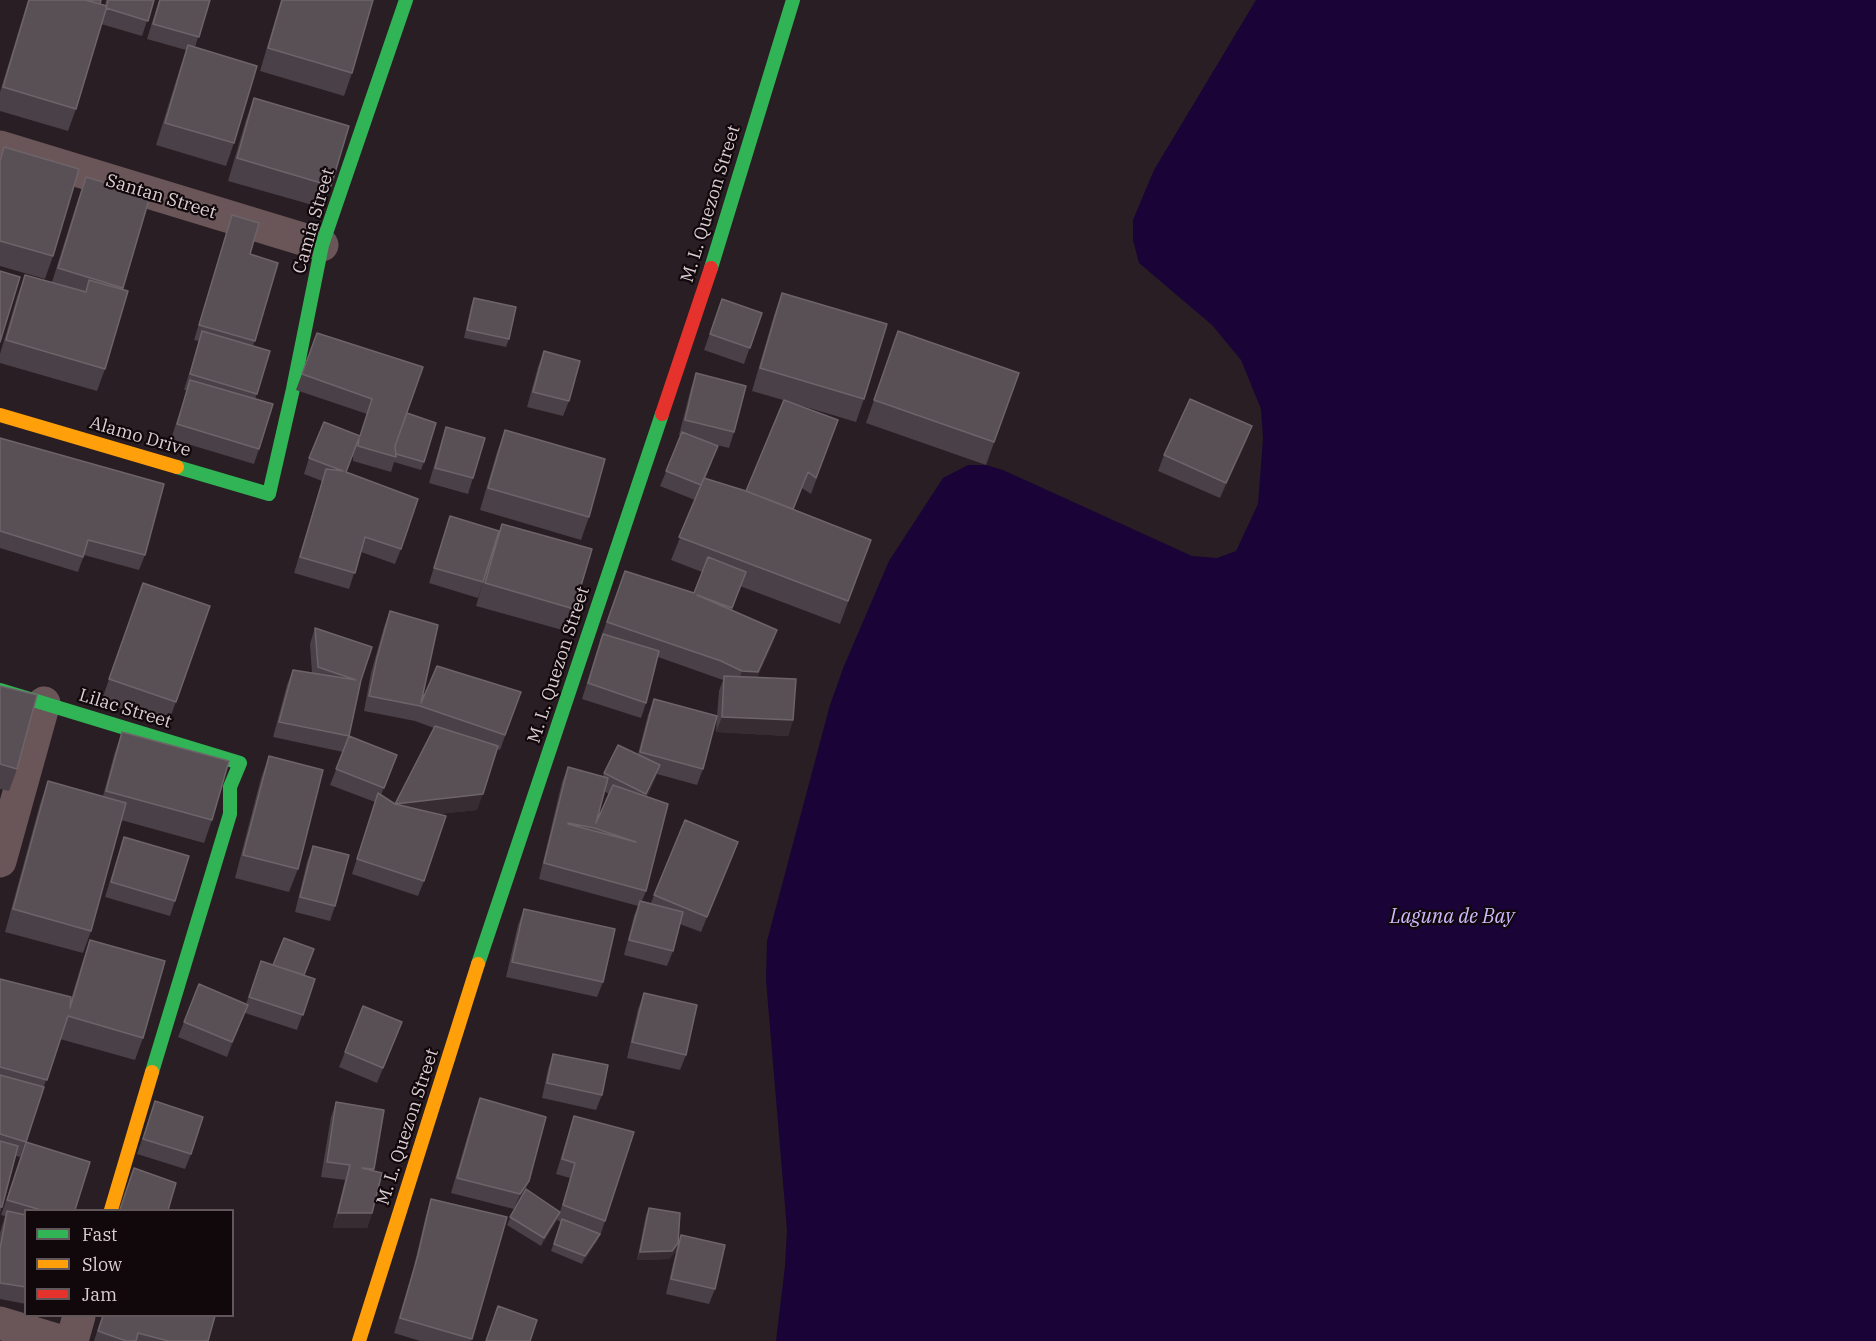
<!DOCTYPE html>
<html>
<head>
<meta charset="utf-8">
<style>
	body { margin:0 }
	#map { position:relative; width:1876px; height:1341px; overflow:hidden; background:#291e23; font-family:"IBM Plex Serif",serif }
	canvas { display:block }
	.legend { position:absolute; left:24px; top:1209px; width:210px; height:108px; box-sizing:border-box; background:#10080b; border:2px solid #61575b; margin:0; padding:8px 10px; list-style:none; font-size:18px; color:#dbced3 }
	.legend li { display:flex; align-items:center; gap:12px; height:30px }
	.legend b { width:30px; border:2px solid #61575b }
</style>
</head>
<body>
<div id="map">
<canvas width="1876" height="1341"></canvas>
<ul class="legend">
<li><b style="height:8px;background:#30b455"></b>Fast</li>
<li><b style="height:8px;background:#ff9f0a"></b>Slow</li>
<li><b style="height:8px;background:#e5322d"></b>Jam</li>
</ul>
</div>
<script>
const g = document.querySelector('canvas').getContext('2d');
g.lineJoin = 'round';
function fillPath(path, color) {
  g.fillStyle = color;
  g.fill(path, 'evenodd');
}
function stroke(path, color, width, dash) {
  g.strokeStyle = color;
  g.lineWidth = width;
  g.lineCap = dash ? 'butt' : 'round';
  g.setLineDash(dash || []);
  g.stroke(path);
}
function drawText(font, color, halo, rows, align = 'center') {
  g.font = font + ' "IBM Plex Serif",serif';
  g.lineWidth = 4.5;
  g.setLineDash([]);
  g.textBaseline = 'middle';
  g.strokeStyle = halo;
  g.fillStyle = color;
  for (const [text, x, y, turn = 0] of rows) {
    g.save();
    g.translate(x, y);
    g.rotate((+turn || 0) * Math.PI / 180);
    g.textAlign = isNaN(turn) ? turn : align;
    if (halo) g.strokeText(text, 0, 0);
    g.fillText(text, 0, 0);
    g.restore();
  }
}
const water = new Path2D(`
	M1256 0H1876V1341H776L785 1266 787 1230 766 980 767 941 830 705 844 666 889 561 943 478 968 465H986L1003 470 1192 556 1217 558 1236 551 1258 504 1263 439 1261 409 1241 360 1212 325 1139 263 1133 240V220L1154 170Z`);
const street = new Path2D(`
	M0 147 322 245
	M0 861 44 703
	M0 1323 60 1341
	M72 1341 79 1316`);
const fast = new Path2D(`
	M711 268 793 0
	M177 467 269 494 293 389 322 245 406 0
	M0 690 240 763 230 787V814L152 1072
	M478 964 662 414`);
const slow = new Path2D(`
	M0 415 177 467
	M111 1210 152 1072
	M359 1341 478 964`);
const jam = new Path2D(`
	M662 414 711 268`);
const wall = new Path2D(`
	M28 0H101L100 4 105 6 106 0H154L142 36 101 24 76 109 68 131 0 111V92Z
	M159 0H210L195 47 234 143 226 166 156 145 180 68 186 50 147 39Z
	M281 0H373L352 73 344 96 260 71Z
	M254 98 331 186 323 208 228 181 246 120Z
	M4 147 53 256 45 279 0 266V158Z
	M86 177 150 196 122 289 105 369 97 391 0 363V354L17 297 25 275 52 282 78 199Z
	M232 215 250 254 278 263 253 346 257 394 255 399 259 449 254 464 171 439 187 390H184L199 341 194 340 227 231Z
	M782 293 864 399 856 422 789 402 838 420 811 494 802 488 794 509 871 540 840 624 740 586 732 610 777 630 772 645 757 677 793 720 788 736 716 732 717 717 703 769 697 785 657 774 647 797 646 891 642 901 651 903 654 895 738 842 701 932 680 924 673 951 667 966 624 955 634 916 638 906 539 879 562 782 568 767 603 776 604 773 638 754 648 715 654 699 717 716 719 691 723 680 658 657 646 703 641 718 582 699 601 637 625 571 694 593 702 572 671 560 695 500 660 486 681 436 679 435 691 388 696 373 734 432 729 448 709 443 712 462 705 479 746 491 783 400 752 391 774 315ZM604 791 609 794 596 823Z
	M474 298 509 339 506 347 464 338 471 306Z
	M722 299 762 313 744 364 704 350Z
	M898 331 1019 373 986 465 866 423Z
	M317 333 407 413 424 462 421 470 394 462 391 472 353 461V454L346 473 401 549 395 564 361 552 349 589 294 573 322 481 304 474 309 458 360 436 367 414 296 390Z
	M544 351 569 401 563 416 527 407 538 367Z
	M1252 426 1246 442 1220 498 1158 471 1164 455Z
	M446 427 473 478 468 494 429 483 441 442Z
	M505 430 589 517 581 540 480 510 497 452Z
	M0 438 145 555 139 570 84 555 78 572 0 548Z
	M450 516 499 531 502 524 574 609 566 631 476 606 484 579 478 598 429 583Z
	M143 583 210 606 168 724 101 702Z
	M390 611 421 703 521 692 500 750 497 749 477 810 438 814 424 881 418 896 352 874 375 802 330 785 343 752 273 737 287 685 293 670 312 673 310 644 315 628 361 680 349 736 397 755 381 795 395 804 434 728 415 721 364 711 371 673 384 627Z
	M0 686 17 769 9 791 0 789Z
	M122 732 212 820 204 843 121 820 91 931 83 953 5 932 40 804 48 781 103 796 114 755Z
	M269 756 298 869 289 892 235 878 261 778Z
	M124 837 175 901 170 916 105 897 119 852Z
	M313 846 335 906 330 921 295 912 307 862Z
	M524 909 603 982 597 997 506 977 518 925Z
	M90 940 143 1038 135 1060 60 1039 20 1157 16 1156 0 1213V979L71 999 82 963Z
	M261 961 315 979 297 1030 245 1013 227 1057 178 1037 184 1022 246 1004Z
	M644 993 686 1055 680 1070 627 1058 638 1009Z
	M396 1037 377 1083 339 1067 345 1052Z
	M553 1054 602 1095 596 1110 542 1098 548 1069Z
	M480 1098 526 1189 560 1212 570 1178 556 1174 569 1131 574 1116 605 1221 600 1236H599L597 1241 582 1264 551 1251 561 1222 557 1220 541 1246 507 1225 514 1209 451 1193 474 1114Z
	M336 1102 374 1169 372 1213 367 1228H333L345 1180 321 1177 331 1117Z
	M150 1116 191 1154 185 1169 137 1154Z
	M26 1142 75 1210H26V1304L0 1299V1233L5 1216 1 1215Z
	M431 1199 507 1217 471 1341H420L394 1333 413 1270 426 1215Z
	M649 1208 678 1243 681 1235 715 1289 709 1304 666 1294 676 1251 669 1259 637 1260 646 1215Z
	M102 1316H215L208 1341H94Z`);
const shadedWall = new Path2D(`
	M1252 426 1246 442 1220 498 1226 483Z
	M777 630 772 645 753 687 737 686 742 671Z
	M722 717 793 720 788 736 716 732Z
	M660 765 654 781 641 809 646 794Z
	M483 794 477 810 390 819 395 804Z
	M738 842 733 857 701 932 707 917Z
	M248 1005 242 1020 227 1057 232 1042Z
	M529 1181 523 1196 514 1209 520 1194Z
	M560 1212 557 1220 541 1246 544 1238Z
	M338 1213H372L367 1228H333Z
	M600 1234 597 1241 582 1264 585 1256Z
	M678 1243 676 1251 669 1259 637 1260 640 1252Z`);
const building = new Path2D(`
	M29 0H85L107 6 76 109 3 87Z
	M85 0H101L100 4Z
	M108 0H154L148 21 106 8Z
	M160 0H210L199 37 153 24Z
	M282 0H373L352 73 268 48Z
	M188 45 257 66 234 143 165 123Z
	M254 98 349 126 331 186 237 158Z
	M4 147 79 169 53 256 0 241V161Z
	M86 177 150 196 123 288 58 268Z
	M232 215 259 223 250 254 278 263 255 341 199 325Z
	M0 271 20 277 0 342Z
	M25 275 86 292 89 280 128 291 105 369 6 340Z
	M782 293 887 324 864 399 760 368Z
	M474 298 516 307 509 339 467 330Z
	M722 299 762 313 750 348 710 334Z
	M202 331 270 351 257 394 190 374Z
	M898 331 1019 373 994 442 874 400Z
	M317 333 423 367 395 446 396 457 358 446 359 438 346 472 418 499 401 549 365 537 355 573 300 557 326 469 343 471 309 458 324 422 360 436 372 399 302 374Z
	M544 351 580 361 569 401 533 392Z
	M696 373 746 386 734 432 685 420Z
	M190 380 273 404 259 449 177 424Z
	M1190 399 1252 426 1226 483 1164 455Z
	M784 400 838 420 816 478 808 472 793 509 746 491Z
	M407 413 436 423 424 462 396 454 395 446Z
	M446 427 485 438 473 478 435 468Z
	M505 430 605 459 589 517 488 488Z
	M682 432 718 446 701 485 666 471Z
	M0 438 164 484 145 555 88 540 83 557 0 531Z
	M704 478 746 491 871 540 848 601 679 537Z
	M450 516 499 531 483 582 434 568Z
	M502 524 592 549 574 609 485 583Z
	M708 557 746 572 732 608 697 595 777 630 758 672 742 671 721 661 607 622 625 571 694 593Z
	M143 583 210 606 176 702 109 679Z
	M390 611 438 625 421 703 437 666 521 692 505 735 420 706 369 696 377 658Z
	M315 628 372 647 361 680 349 736 397 755 384 788 336 769 349 736 279 722 293 670 356 680 318 667Z
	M603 634 659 651 646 703 588 683Z
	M724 676 796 679 793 720 722 717Z
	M0 686 37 695 17 769 0 764Z
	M654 699 717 716 703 769 640 752Z
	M435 726 498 746 483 794 395 804Z
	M122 732 229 761 212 820 106 791Z
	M618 745 660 765 646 794 604 773Z
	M269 756 323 770 298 869 243 855Z
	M568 767 608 778 596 823 613 785 668 804 646 891 544 863ZM568 823 594 828 636 842 568 824Z
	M48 781 126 803 91 931 13 909Z
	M378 793 395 804 446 816 424 881 357 859Z
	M685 820 738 842 707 917 654 895Z
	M124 837 189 856 175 901 111 882Z
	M313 846 349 855 335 906 300 897Z
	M640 901 683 912 673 951 629 940Z
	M524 909 615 929 603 982 512 962Z
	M284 938 314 949 304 975 273 965Z
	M90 940 165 961 143 1038 68 1016 47 1080 0 1067V979L71 997 70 1008Z
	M261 961 315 979 303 1015 249 997Z
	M199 984 248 1005 232 1042 184 1022Z
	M644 993 697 1005 686 1055 632 1042Z
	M363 1006 402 1022 383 1068 345 1052Z
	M553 1054 608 1065 602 1095 547 1083Z
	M0 1075 44 1087 26 1142 0 1134Z
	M480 1098 546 1117 529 1181 520 1194 457 1178Z
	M155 1101 203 1117 191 1154 143 1139Z
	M336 1102 384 1110 374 1169 362 1168 382 1173 372 1213H338L350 1165 327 1162Z
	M574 1116 634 1132 605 1221 563 1205 575 1163 562 1159Z
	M0 1141 18 1146 2 1207H0Z
	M26 1142 90 1162 75 1210H41L7 1200Z
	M134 1168 176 1183 168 1210H123L120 1209Z
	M526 1189 560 1212 544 1238 510 1217Z
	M431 1199 507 1217 472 1339 400 1318 418 1255Z
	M649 1208 680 1213 678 1243 672 1251 640 1252Z
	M7 1211 26 1215V1287L0 1283V1249Z
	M562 1219 600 1234 585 1256 554 1244Z
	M681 1235 725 1245 715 1289 671 1279Z
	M498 1306 537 1320 530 1341H486Z
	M103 1316H215L208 1341H168L138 1333 136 1341H126L98 1331Z`);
const streetNames = [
	["Santan Street",161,197,17],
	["M. L. Quezon Street",711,204,-73],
	["Camia Street",314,221,-74],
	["Alamo Drive",140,437,16],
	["M. L. Quezon Street",559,665,-72],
	["Lilac Street",125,709,17],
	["M. L. Quezon Street",408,1127,-72]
];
const waterNames = [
	["Laguna de Bay",1452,917]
];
fillPath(water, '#1a0336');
stroke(street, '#6a5659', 33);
stroke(fast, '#30b455', 14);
stroke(slow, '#ff9f0a', 14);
stroke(jam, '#e5322d', 14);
fillPath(wall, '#494147');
fillPath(shadedWall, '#362c32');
fillPath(building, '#595056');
stroke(building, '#6d6469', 1.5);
drawText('18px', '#dbced3', '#10080b', streetNames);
drawText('italic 20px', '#cdb9fd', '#10080b', waterNames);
</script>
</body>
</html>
